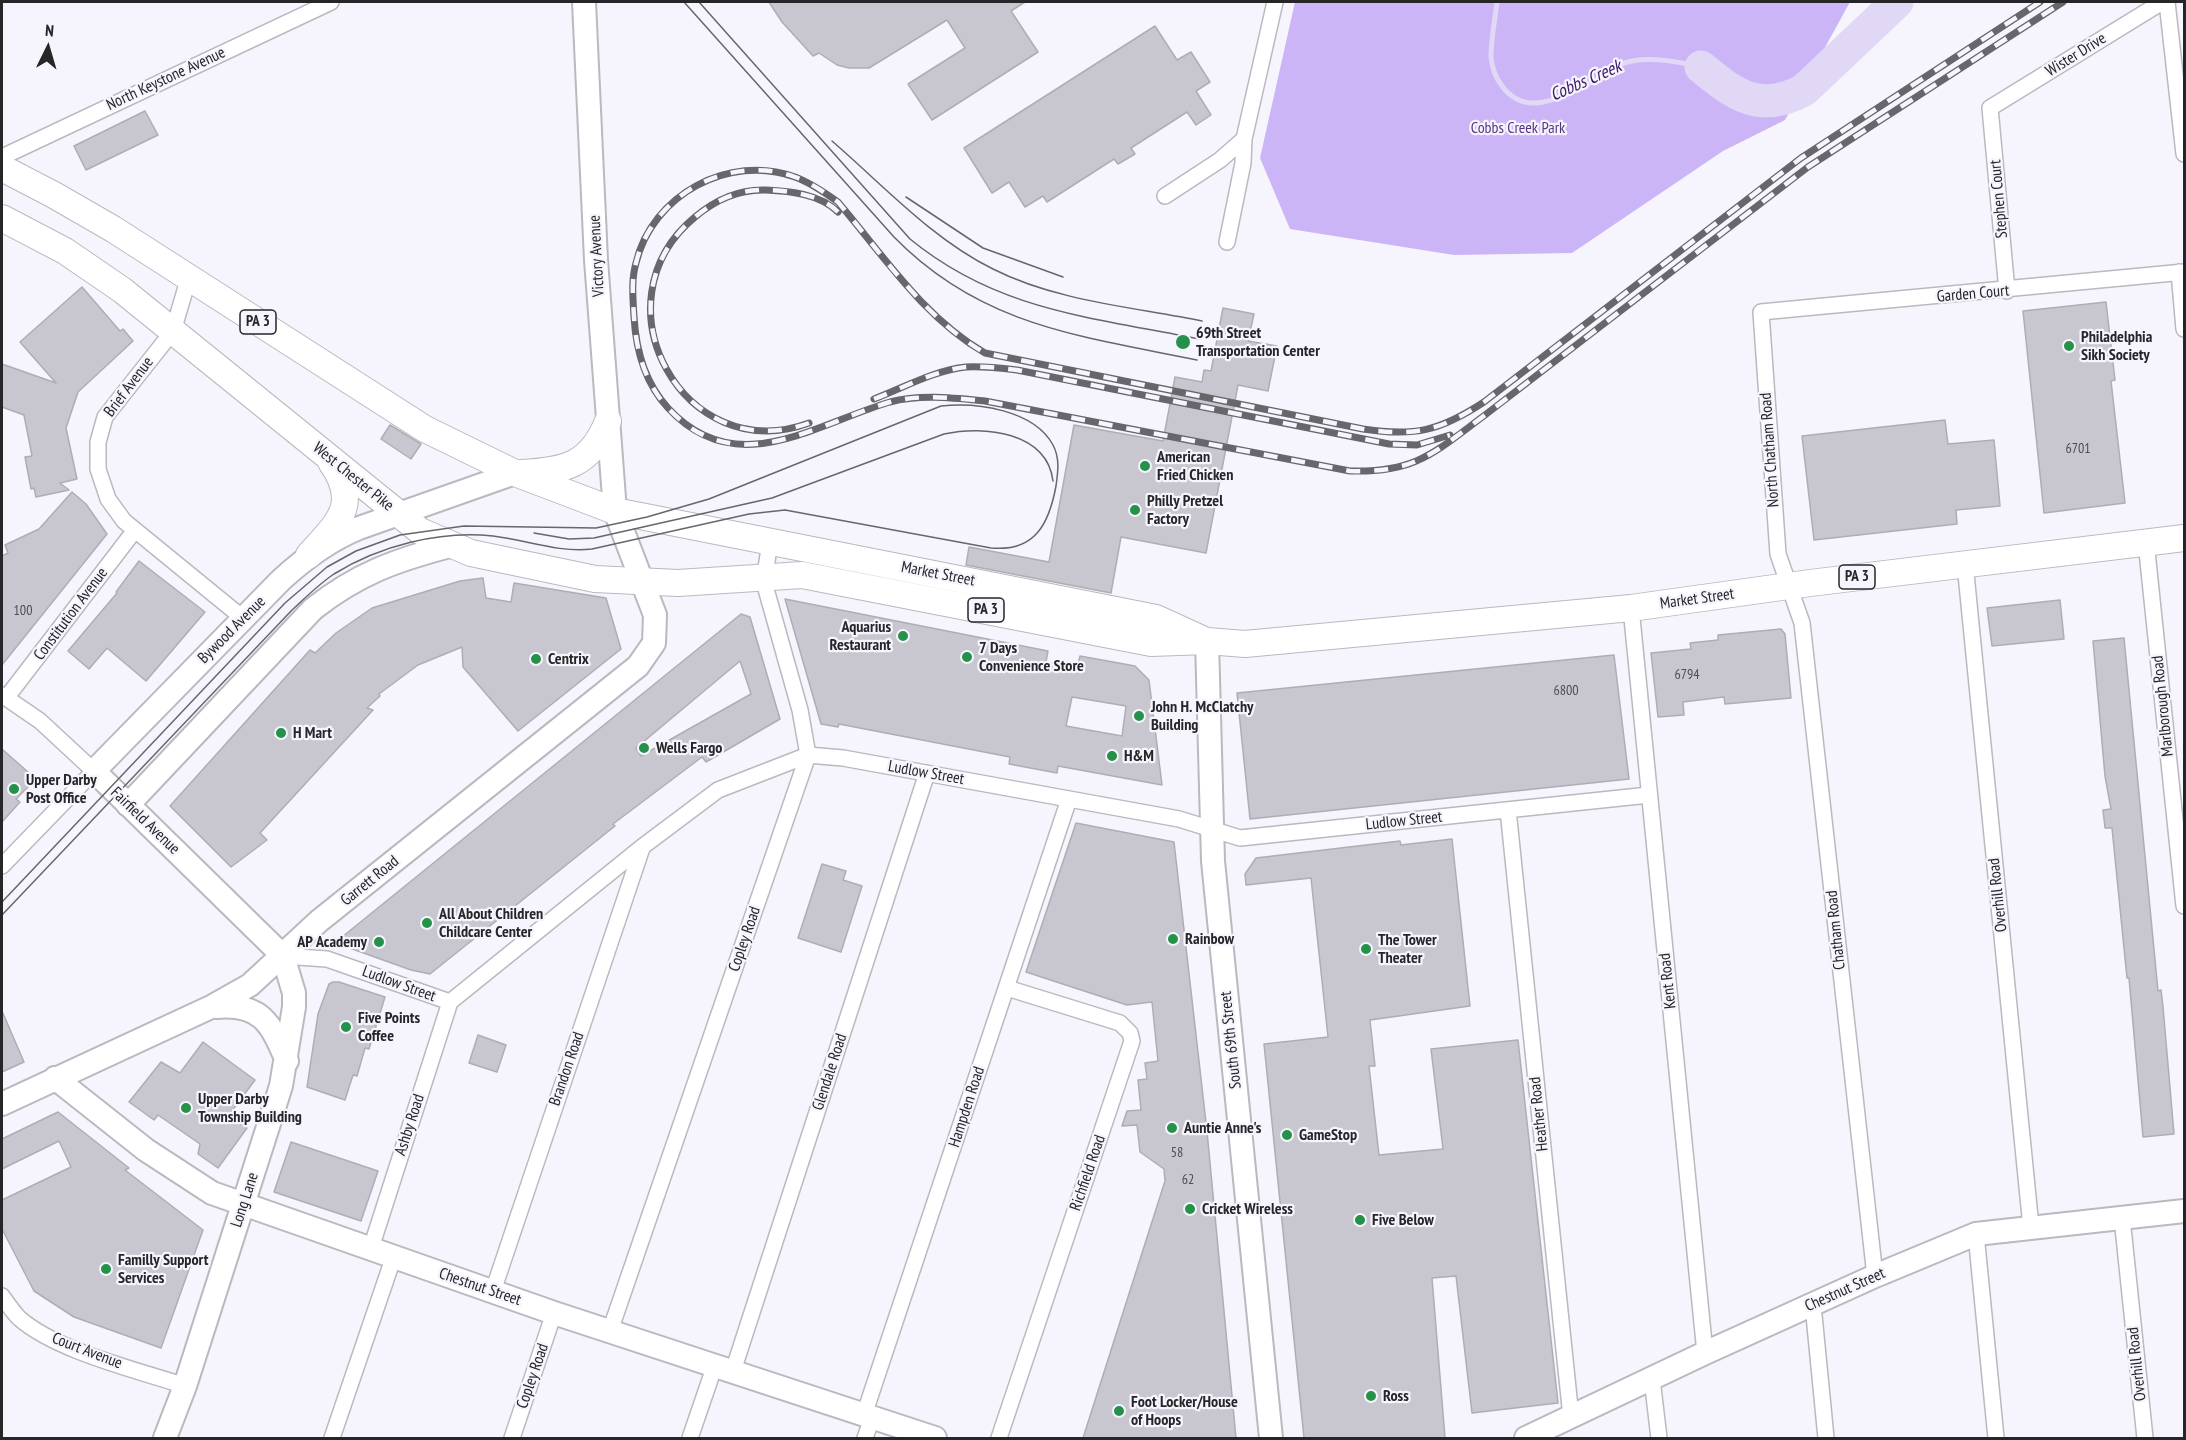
<!DOCTYPE html>
<html>
<head>
<meta charset="utf-8">
<style>
	body { margin:0 }
	#map { position:relative; width:2186px; height:1440px; overflow:hidden; background:#f6f4fc; font-family:"PT Sans Narrow",sans-serif }
	canvas { display:block }
	.frame { position:absolute; inset:0; border:3px solid #262528; pointer-events:none }
	.north { position:absolute; left:18px; top:18px; width:60px; height:60px; -webkit-text-stroke:4px #f6f4fc; paint-order:stroke; rotate:5deg; font-size:16px; font-weight:700; line-height:24px; text-align:center; color:#262528 }
	.north::after { content:''; display:block; margin:auto; width:21px; height:27px; background:#262528; clip-path:polygon(50% 0,100% 100%,50% 72%,0 100%) }
</style>
</head>
<body>
<div id="map">
<canvas width="2186" height="1440"></canvas>
<div class="frame"></div>
<div class="north">N</div>
</div>
<script>
const g = document.querySelector('canvas').getContext('2d');
g.lineJoin = 'round';
function fillPath(path, color) {
  g.fillStyle = color;
  g.fill(path, 'evenodd');
}
function stroke(path, color, width, dash) {
  g.strokeStyle = color;
  g.lineWidth = width;
  g.lineCap = dash ? 'butt' : 'round';
  g.setLineDash(dash || []);
  g.stroke(path);
}
function drawText(font, color, halo, rows, align = 'center') {
  g.font = font + ' "PT Sans Narrow",sans-serif';
  g.lineWidth = 4.5;
  g.setLineDash([]);
  g.textBaseline = 'middle';
  g.strokeStyle = halo;
  g.fillStyle = color;
  for (const [text, x, y, turn = 0] of rows) {
    g.save();
    g.translate(x, y);
    g.rotate((+turn || 0) * Math.PI / 180);
    g.textAlign = isNaN(turn) ? turn : align;
    if (halo) g.strokeText(text, 0, 0);
    g.fillText(text, 0, 0);
    g.restore();
  }
}
const green = new Path2D(`
	M1295 2H1850L1785 120 1723 151 1572 253 1454 255 1290 229 1260 158Z`);
const stream = new Path2D(`
	M1497 2C1495 19 1491 39 1491 57 1492 68 1495 77 1502 86 1526 119 1563 96 1592 82 1606 75 1617 63 1632 61 1655 57 1679 62 1701 67`);
const river = new Path2D(`
	M1701 67C1735 95 1760 114 1804 90L1897 2`);
const building = new Path2D(`
	M769 2H1025L1011 11 1038 52 932 120 908 84 965 48 947 20 869 68H849L837 65 819 53 813 56 782 22Z
	M1155 26 1177 60 1191 52 1210 82 1196 91 1211 115 1196 125 1187 112 1131 148 1135 154 1118 164 1114 159 1047 202 1043 196 1025 207 1009 182 992 193 964 148Z
	M145 111 158 135 86 170 74 146Z
	M82 287 120 331 123 329 133 341 78 392 66 428 77 479 60 483 69 490 36 497 34 488 31 489 25 457 32 456 24 415 2 407V364L56 383 20 342Z
	M2106 302 2115 380 2111 381 2125 503 2044 513 2023 311Z
	M1223 308 1254 314 1248 341 1277 346 1268 391 1238 385 1206 553 1121 537 1111 593 966 565 969 547 1049 562 1074 425 1163 441 1175 377 1202 382 1204 370 1211 371Z
	M1945 420 1948 444 1994 440 2000 506 1956 510 1957 524 1814 540 1802 436Z
	M390 425 421 444 411 459 381 439Z
	M72 492 86 504 107 534 2 665V556L8 553 5 545 39 529Z
	M139 561 205 612 146 681 107 648 89 669 68 651 117 593 116 592Z
	M483 578 486 598 511 602 514 583 606 598 621 649 518 731 463 667 462 647 418 665 379 694 380 696 367 708 373 710 260 833 267 840 231 867 170 806 310 650 315 653 336 633 372 608 460 581Z
	M785 599 1048 651 1046 662 1077 669 1080 656 1135 666 1149 680 1162 785 1058 766 1057 773 1009 764 1010 757 839 724 838 727 821 724ZM1072 697 1126 706 1122 736 1066 726Z
	M2060 600 2064 639 1992 646 1987 608Z
	M741 614 750 617 780 719 706 762 702 757 613 824 615 826 430 974 411 970 344 946 342 937ZM740 661 751 694 641 756 636 748Z
	M1781 629 1785 634 1791 698 1725 704 1724 697 1683 702 1684 715 1658 717 1651 653 1691 649 1690 643 1718 640V635Z
	M2124 638 2158 991 2161 990 2163 1007 2174 1134 2143 1137 2129 978H2127L2112 828H2105L2103 810 2111 809 2105 776 2093 641Z
	M1614 655 1629 779 1250 819 1237 693Z
	M2 749 36 779 16 799 20 802 2 822Z
	M1076 823 1174 842 1207 1131 1236 1438H1083L1165 1181 1164 1169 1140 1152 1137 1125 1122 1126 1127 1111 1141 1110 1138 1080 1147 1079 1145 1063 1158 1061 1152 1002 1127 1005 1026 972Z
	M1452 839 1470 1006 1370 1020 1375 1066H1369L1379 1155 1443 1149 1431 1049 1518 1040 1558 1403 1472 1413 1456 1276 1432 1278 1445 1438H1304L1264 1044 1328 1037 1311 878 1246 885 1245 874 1256 858 1400 841 1401 845Z
	M822 864 846 871 843 880 862 886 841 952 798 938Z
	M333 982H339L385 997 369 1049 365 1048 357 1076 353 1075 345 1100 307 1087 318 1014 329 984Z
	M2 1011 24 1062 2 1072Z
	M478 1035 506 1045 497 1072 469 1063Z
	M203 1042 255 1080 229 1115 247 1128 218 1168 198 1154 200 1144 158 1115 154 1120 129 1102 161 1062 180 1073Z
	M58 1112 129 1168 125 1170 203 1230 161 1348 74 1317 34 1291 2 1229V1200L71 1167 59 1141 2 1169V1139Z
	M291 1142 378 1171 361 1221 274 1192Z`);
const street = new Path2D(`
	M2167 2 2184 154
	M2 157 331 2
	M1165 196 1220 160 1244 139
	M1227 242 1243 163 1244 139 1275 2
	M2179 272 2184 329
	M189 277 173 331 105 417 98 442V469L108 499 124 521 244 619
	M2007 291 1990 108 2162 2
	M2146 542 2184 906
	M1965 564 2031 1227
	M1631 608 1705 1353
	M2 695 40 721 94 771 2 866
	M7 697 135 530
	M1508 810 1571 1417
	M283 956 327 959 450 1002 642 847 718 790 808 755 843 758 1179 819 1240 838 1649 795
	M2122 1218 2145 1438
	M1976 1234 1996 1438
	M371 1248 450 1002
	M1875 1276 1802 623 1778 554 1761 312 2184 272
	M493 1291 642 848
	M2 1296C7 1303 13 1312 19 1318 56 1351 137 1370 185 1386
	M1813 1305 1826 1438
	M610 1331 808 755 800 710 764 582 770 541
	M733 1371 927 773
	M1652 1379 1659 1438
	M864 1415 1069 799
	M332 1438 394 1256
	M512 1438 554 1313
	M690 1438 715 1365
	M865 1438 872 1418
	M999 1438 1132 1041 1130 1033 1120 1023 1007 988`);
const secondary = new Path2D(`
	M1207 641 1213 861 1271 1438
	M128 805 313 609C357 574 396 560 450 546
	M216 1007C261 1003 271 1023 287 1061
	M55 1078 146 1150 212 1193 554 1313 935 1438
	M2 1104 211 1007 250 985 319 921 638 666 654 643 655 615 615 511 596 260 584 2
	M165 1438 185 1386 281 1086 294 1007V993L283 956 94 771 281 580C305 558 329 540 359 528L515 473
	M1526 1438 1705 1353 1875 1276 1976 1234 2184 1211`);
const primary = new Path2D(`
	M2 168 54 195 113 229 425 429 515 473 615 511 1156 618 1202 639
	M2 218 65 251 122 290 420 531 471 553 595 579 678 583 802 575 1151 643 1207 641 1245 644 1631 608 1810 583 2184 538
	M521 473C565 471 591 465 608 421
	M309 555C338 523 361 504 331 462`);
const tram = new Path2D(`
	M684 2 894 237C981 326 1080 336 1197 360
	M699 2 910 239C998 311 1091 317 1199 339
	M832 141C883 185 932 239 993 269 1056 301 1133 307 1202 321
	M906 197 983 248 1063 277
	M534 533 569 539 594 538 772 498 944 434C984 425 1047 432 1053 481
	M2 902 285 603 327 567 356 551 400 535 464 526 596 528 647 517 709 499 941 406C977 402 1034 410 1053 445 1060 458 1058 472 1056 486 1049 524 1035 552 991 548L785 510 749 514 592 549C559 553 526 540 493 536 440 530 379 546 334 574 319 584 305 598 292 610L2 915`);
const rail = new Path2D(`
	M2040 2 1801 158 1484 402C1440 431 1414 437 1363 429L985 353C924 318 883 255 838 202 824 192 811 183 795 177 729 153 652 195 636 263 631 280 633 299 634 317 636 351 645 383 668 408 736 482 815 424 890 402 920 394 954 398 985 401L1350 471C1416 473 1435 452 1485 415L1808 167 2063 2
	M874 399C903 388 935 370 966 367 983 366 1000 368 1017 370L1389 444 1417 445 1450 435
	M809 423C684 469 592 302 695 217 715 200 739 189 766 190 790 191 820 194 838 212`);
const markers = [
	[1183,342,8,"#25914a"],
	[2069,346,6,"#25914a"],
	[1145,466,6,"#25914a"],
	[1135,510,6,"#25914a"],
	[903,636,6,"#25914a"],
	[967,657,6,"#25914a"],
	[536,659,6,"#25914a"],
	[1139,716,6,"#25914a"],
	[281,733,6,"#25914a"],
	[644,748,6,"#25914a"],
	[1112,756,6,"#25914a"],
	[14,789,6,"#25914a"],
	[427,923,6,"#25914a"],
	[1173,939,6,"#25914a"],
	[379,942,6,"#25914a"],
	[1366,949,6,"#25914a"],
	[346,1027,6,"#25914a"],
	[186,1108,6,"#25914a"],
	[1172,1128,6,"#25914a"],
	[1287,1135,6,"#25914a"],
	[1190,1209,6,"#25914a"],
	[1360,1220,6,"#25914a"],
	[106,1269,6,"#25914a"],
	[1371,1396,6,"#25914a"],
	[1119,1411,6,"#25914a"]
];
const numberNames = [
	["6701",2078,449],
	["100",23,611],
	["6794",1687,675],
	["6800",1566,691],
	["58",1177,1153],
	["62",1188,1180]
];
const shields = [
	[258,322,36],
	[1857,577,36],
	[986,610,36]
];
const shieldNames = [
	["PA 3",258,322],
	["PA 3",1857,577],
	["PA 3",986,610]
];
const streetNames = [
	["Wister Drive",2076,55,-32],
	["North Keystone Avenue",166,79,-25],
	["Stephen Court",1999,199,-95],
	["Victory Avenue",597,256,-93],
	["Garden Court",1973,294,-5],
	["Brief Avenue",129,387,-53],
	["North Chatham Road",1770,450,-94],
	["West Chester Pike",353,477,39],
	["Market Street",938,574,11],
	["Market Street",1697,599,-8],
	["Constitution Avenue",71,614,-53],
	["Bywood Avenue",232,630,-45],
	["Marlborough Road",2163,706,-96],
	["Ludlow Street",926,773,10],
	["Fairfield Avenue",145,821,44],
	["Ludlow Street",1404,821,-6],
	["Garrett Road",370,881,-39],
	["Overhill Road",1998,895,-96],
	["Chatham Road",1836,930,-96],
	["Copley Road",745,939,-71],
	["Kent Road",1668,981,-96],
	["Ludlow Street",399,984,20],
	["South 69th Street",1231,1040,-96],
	["Brandon Road",567,1069,-71],
	["Glendale Road",830,1072,-72],
	["Hampden Road",967,1107,-72],
	["Heather Road",1539,1114,-96],
	["Ashby Road",410,1125,-72],
	["Richfield Road",1088,1173,-71],
	["Long Lane",245,1200,-72],
	["Chestnut Street",480,1287,19],
	["Chestnut Street",1845,1290,-24],
	["Court Avenue",87,1351,21],
	["Overhill Road",2137,1364,-96],
	["Copley Road",533,1376,-71]
];
const parkNames = [
	["Cobbs Creek Park",1518,128]
];
const poiNames = [
	["69th Street",1196,333],
	["Transportation Center",1196,351],
	["Philadelphia",2081,337],
	["Sikh Society",2081,355],
	["American",1157,457],
	["Fried Chicken",1157,475],
	["Philly Pretzel",1147,501],
	["Factory",1147,519],
	["Aquarius",891,627,"right"],
	["Restaurant",891,645,"right"],
	["7 Days",979,648],
	["Convenience Store",979,666],
	["Centrix",548,659],
	["John H. McClatchy",1151,707],
	["Building",1151,725],
	["H Mart",293,733],
	["Wells Fargo",656,748],
	["H&M",1124,756],
	["Upper Darby",26,780],
	["Post Office",26,798],
	["All About Children",439,914],
	["Childcare Center",439,932],
	["Rainbow",1185,939],
	["The Tower",1378,940],
	["Theater",1378,958],
	["AP Academy",367,942,"right"],
	["Five Points",358,1018],
	["Coffee",358,1036],
	["Upper Darby",198,1099],
	["Township Building",198,1117],
	["Auntie Anne's",1184,1128],
	["GameStop",1299,1135],
	["Cricket Wireless",1202,1209],
	["Five Below",1372,1220],
	["Familly Support",118,1260],
	["Services",118,1278],
	["Ross",1383,1396],
	["Foot Locker/House",1131,1402],
	["of Hoops",1131,1420]
];
const waterNames = [
	["Cobbs Creek",1586,81,-24]
];
fillPath(green, '#ccb5f7');
stroke(stream, '#e1d8f5', 5);
stroke(river, '#e1d8f5', 33);
fillPath(building, '#c8c6ce');
stroke(building, '#afadb4', 1.5);
stroke(street, '#bbb8c0', 18);
stroke(secondary, '#bbb8c0', 26);
stroke(primary, '#bbb8c0', 28);
stroke(street, '#fff', 15);
stroke(secondary, '#fff', 22);
stroke(primary, '#fff', 26);
stroke(tram, '#67666a', 1.5);
stroke(rail, '#67666a', 7);
stroke(rail, '#f6f4fc', 4.5, [14]);
for (const [x, y, r, color] of markers) {
  const dot = new Path2D();
  dot.arc(x, y, r, 0, 2 * Math.PI);
  g.fillStyle = color;
  g.fill(dot);
  stroke(dot, '#f6f4fc', 2);
}
drawText('14px', '#4e4d52', null, numberNames);
for (const [x, y, w] of shields) {
  const box = new Path2D();
  box.roundRect(x - w / 2, y - 12, w, 24, 4.5);
  g.fillStyle = '#f6f4fc';
  g.fill(box);
  stroke(box, '#262528', 1.5);
}
drawText('bold 15px', '#262528', null, shieldNames);
drawText('16px', '#262528', '#f6f4fc', streetNames);
drawText('16px', '#563585', '#f6f4fc', parkNames);
drawText('bold 16px', '#262528', '#f6f4fc', poiNames, 'left');
drawText('italic 18px', '#3c1766', '#f6f4fc', waterNames);
</script>
</body>
</html>
